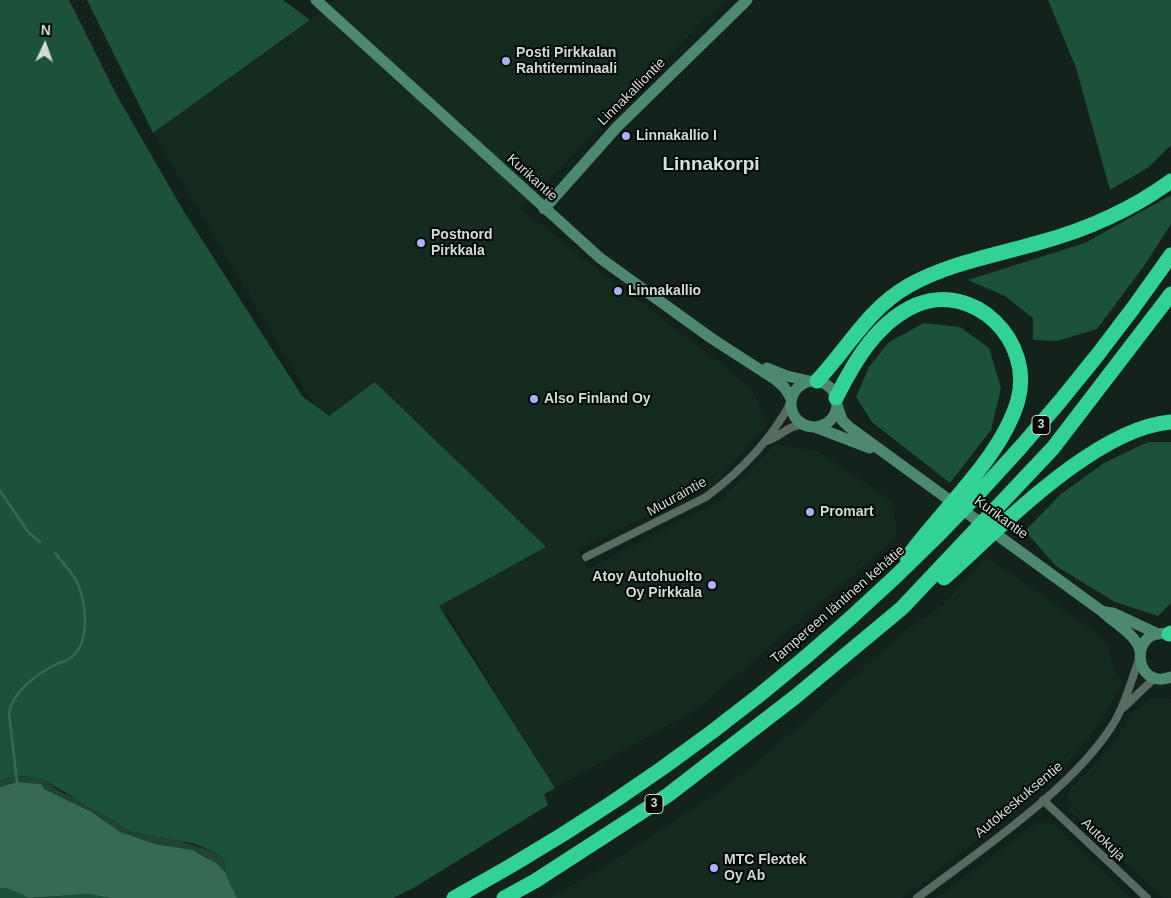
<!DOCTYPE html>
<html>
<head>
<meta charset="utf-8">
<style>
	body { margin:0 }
	#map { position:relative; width:1171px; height:898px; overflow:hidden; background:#13221b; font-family:Arial,sans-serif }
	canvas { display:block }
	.north { position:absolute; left:20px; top:20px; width:50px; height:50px; -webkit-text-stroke:4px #050a07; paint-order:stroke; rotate:3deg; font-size:14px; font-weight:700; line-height:20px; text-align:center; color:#d1dbd6 }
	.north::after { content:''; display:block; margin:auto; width:18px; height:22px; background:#d1dbd6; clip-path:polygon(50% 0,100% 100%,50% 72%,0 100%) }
</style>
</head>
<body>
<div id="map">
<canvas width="1171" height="898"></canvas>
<div class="north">N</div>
</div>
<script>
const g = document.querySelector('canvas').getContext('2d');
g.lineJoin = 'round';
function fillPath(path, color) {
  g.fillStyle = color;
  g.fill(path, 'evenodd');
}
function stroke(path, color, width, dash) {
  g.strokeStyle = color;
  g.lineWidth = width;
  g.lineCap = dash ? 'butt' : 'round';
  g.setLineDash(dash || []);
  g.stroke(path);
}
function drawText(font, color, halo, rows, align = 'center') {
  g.font = font + ' Arial,sans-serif';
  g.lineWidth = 4;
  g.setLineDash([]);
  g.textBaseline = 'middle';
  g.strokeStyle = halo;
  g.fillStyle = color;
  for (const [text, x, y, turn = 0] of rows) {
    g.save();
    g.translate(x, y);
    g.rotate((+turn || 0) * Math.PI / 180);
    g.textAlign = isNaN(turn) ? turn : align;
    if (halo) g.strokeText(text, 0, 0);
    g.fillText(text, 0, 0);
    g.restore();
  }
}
const built = new Path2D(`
	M335 0H727L703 21 520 209 752 388 767 426 713 485 578 549 588 569 720 501 776 444 819 452 892 501 897 537 696 710 555 788 448 615 445 616 325 423 153 133 302 27Z
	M986 557 1092 629 1108 644 1115 672 1122 683 1099 725 1076 753 1026 803 903 898H550L606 866 729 785 804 722 902 633 941 607Z
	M1152 698 1171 699V898H1163L1069 810 1068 792 1116 741 1131 713Z
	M1036 823 1054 824 1131 898H936Z`);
const green = new Path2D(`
	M25 776 44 780 59 791 90 805 111 820 215 852 224 859 225 872C194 839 155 852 120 832 110 827 102 817 92 812 76 803 59 797 43 789L41 784 17 782 0 787V781L11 777Z`);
const forest = new Path2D(`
	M0 0H69L116 94 183 210 302 396 329 416 375 382 546 547 439 606 555 788 544 794 548 805 415 887 393 898H237L225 872 224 859 215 852 195 844 131 831 44 780 25 776 11 777 0 781Z
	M87 0H283L310 20 153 133Z
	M1048 0H1171V145L1149 167 1110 190 1076 68Z
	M1171 195V224L1144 266 1097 329 1057 341 1033 340V318L1005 296 968 280 1085 243Z
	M924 323 960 327 989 348 1001 388 991 430 950 483 872 422 856 397 869 367 889 342Z
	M1148 442H1171V603L1158 616 1115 602 1056 566 1025 531 1061 494 1104 463Z
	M0 888H7L29 898H0Z
	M88 894 110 898H34Z`);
const water = new Path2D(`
	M17 782 41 784 44 789 92 812 120 832 155 844 192 850 216 863 225 872 237 898H110L88 894 29 898 7 888H0V787Z`);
const stream = new Path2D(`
	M0 491 29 533 40 542
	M17 782 9 713C12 692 37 674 55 665 59 662 65 662 69 659 92 644 87 597 74 577 69 569 61 561 55 553`);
const street = new Path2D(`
	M767 441C782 436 788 424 806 425
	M586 557 706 497C741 471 771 440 791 402
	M1123 708C1135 698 1143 687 1156 678
	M1043 800 1147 898
	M917 898C978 852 1077 786 1115 721 1126 703 1132 677 1140 657`);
const secondary = new Path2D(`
	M316 0 600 258 711 338 776 380 784 387 791 398
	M544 209 617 127 747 0
	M767 368 787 376 809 381
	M791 404a23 23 0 1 1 46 0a23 23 0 1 1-46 0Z
	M837 405 842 420 849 427 1103 612C1114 623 1137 635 1140 651
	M815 427 870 448
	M1105 612 1113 613 1158 634
	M1171 635C1128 623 1132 692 1171 677`);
const highway = new Path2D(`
	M817 381C848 348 868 309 908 286 949 263 997 255 1041 242 1088 229 1131 210 1171 181
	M836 398C854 362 877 322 916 305 974 281 1034 341 1018 400 1002 457 941 510 907 558
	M944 578C1000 528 1095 428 1171 422
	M1169 634 1171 633
	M454 898C738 743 987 522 1171 255
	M504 898 535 881 668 795 795 697 902 608 1053 448 1171 294`);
const markers = [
	[506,61,5,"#afaefa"],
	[626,136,5,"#afaefa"],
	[421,243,5,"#afaefa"],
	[618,291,5,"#afaefa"],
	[534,399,5,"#afaefa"],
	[810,512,5,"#afaefa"],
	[712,585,5,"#afaefa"],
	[714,868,5,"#afaefa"]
];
const shields = [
	[1041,425,18],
	[654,804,18]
];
const shieldNames = [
	["3",1041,425],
	["3",654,804]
];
const poiNames = [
	["Posti Pirkkalan",516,53],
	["Rahtiterminaali",516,69],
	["Linnakallio I",636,136],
	["Postnord",431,235],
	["Pirkkala",431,251],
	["Linnakallio",628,291],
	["Also Finland Oy",544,399],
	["Promart",820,512],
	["Atoy Autohuolto",702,577,"right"],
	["Oy Pirkkala",702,593,"right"],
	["MTC Flextek",724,860],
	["Oy Ab",724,876]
];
const streetNames = [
	["Linnakalliontie",632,92,-45],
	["Kurikantie",532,178,42],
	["Muuraintie",677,497,-29],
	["Kurikantie",1001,518,36],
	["Tampereen läntinen kehätie",838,605,-41],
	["Autokeskuksentie",1019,800,-40],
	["Autokuja",1103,840,44]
];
const districtNames = [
	["Linnakorpi",711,165]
];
fillPath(built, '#152b20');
fillPath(green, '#214333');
fillPath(forest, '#1c513a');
fillPath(water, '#376a52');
stroke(stream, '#376a52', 2.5);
stroke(street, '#596a61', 8);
stroke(secondary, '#4d8971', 11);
stroke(highway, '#32d295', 15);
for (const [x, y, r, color] of markers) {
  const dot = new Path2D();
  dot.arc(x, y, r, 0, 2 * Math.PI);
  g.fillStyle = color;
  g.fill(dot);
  stroke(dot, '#050a07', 2);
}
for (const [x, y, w] of shields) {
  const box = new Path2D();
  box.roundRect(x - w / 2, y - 9.5, w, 19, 4);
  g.fillStyle = '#050a07';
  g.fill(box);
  stroke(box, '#d1dbd6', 1);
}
drawText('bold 12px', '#d1dbd6', null, shieldNames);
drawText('bold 14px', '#d1dbd6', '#050a07', poiNames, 'left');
drawText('14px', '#d1dbd6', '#050a07', streetNames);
drawText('bold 19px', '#cfe3d8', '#050a07', districtNames);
</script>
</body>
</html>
